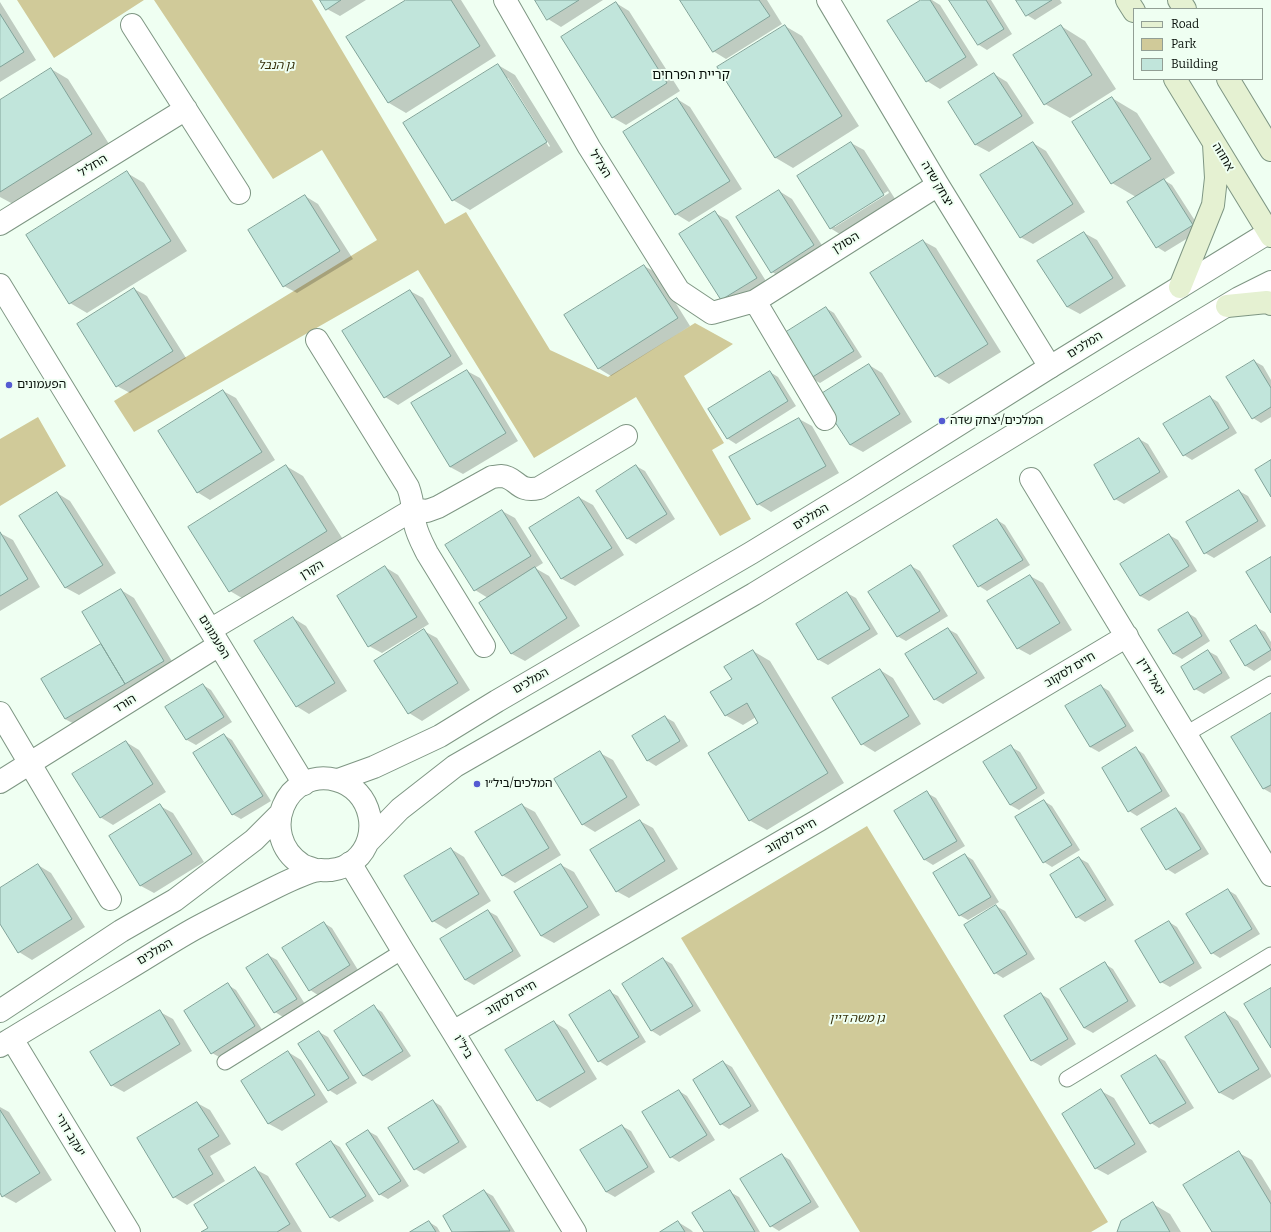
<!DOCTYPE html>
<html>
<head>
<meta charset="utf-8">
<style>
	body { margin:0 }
	#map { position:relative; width:1271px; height:1232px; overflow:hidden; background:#effff2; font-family:Bitter,serif }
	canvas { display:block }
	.legend { position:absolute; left:1133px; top:8px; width:130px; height:72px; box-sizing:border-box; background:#effff2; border:1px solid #929f95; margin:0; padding:5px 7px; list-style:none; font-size:12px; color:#070f09 }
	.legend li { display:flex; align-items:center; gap:8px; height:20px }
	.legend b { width:20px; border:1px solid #929f95 }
</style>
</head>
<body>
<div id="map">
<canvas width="1271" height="1232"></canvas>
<ul class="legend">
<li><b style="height:5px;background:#e5f1d2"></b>Road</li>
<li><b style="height:11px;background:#d0ca99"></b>Park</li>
<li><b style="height:11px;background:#c1e5db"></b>Building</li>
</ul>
</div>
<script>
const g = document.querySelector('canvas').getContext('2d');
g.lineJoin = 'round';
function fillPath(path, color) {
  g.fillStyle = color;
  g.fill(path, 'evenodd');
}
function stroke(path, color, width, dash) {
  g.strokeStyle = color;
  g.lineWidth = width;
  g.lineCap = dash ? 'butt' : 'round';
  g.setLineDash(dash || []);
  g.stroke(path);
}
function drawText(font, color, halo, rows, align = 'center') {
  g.font = font + ' Bitter,"Noto Sans Hebrew",serif';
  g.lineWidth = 4;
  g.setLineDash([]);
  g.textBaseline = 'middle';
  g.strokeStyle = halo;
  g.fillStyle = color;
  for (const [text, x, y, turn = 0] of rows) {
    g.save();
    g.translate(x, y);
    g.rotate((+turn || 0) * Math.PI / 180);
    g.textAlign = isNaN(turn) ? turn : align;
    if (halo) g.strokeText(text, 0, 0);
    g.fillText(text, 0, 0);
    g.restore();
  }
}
const green = new Path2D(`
	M17 0H144L54 58Z
	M154 0H312L445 224 466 212 550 350 608 377 695 323 733 344 684 376 724 443 712 450 751 519 720 536 636 397 534 458 418 270 134 432 114 401 377 240 322 150 273 179Z
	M38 417 66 466 0 506V439Z
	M867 826 1108 1222 1091 1232H860L681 938Z`);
const shadow = new Path2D(`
	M321 0H366L340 16 327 9Z
	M408 0H461L496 56 406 113 389 103 348 38Z
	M536 0H603L561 27 548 19Z
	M681 0H767L782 24 726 59 713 51Z
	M923 0H932L940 5 978 65 940 89 927 81Z
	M950 0H991L1012 34 987 50 979 45Z
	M1017 0H1060L1062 3 1035 20 1027 15Z
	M0 2 36 60 0 82Z
	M616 3 629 11 680 91 626 125 612 117Z
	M785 26 802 36 859 126 793 168 776 158 718 67Z
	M1061 26 1085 41 1116 89 1070 118 1045 104Z
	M498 65 515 75 563 152 470 210 453 200 405 123ZM506 78H508L550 146 549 147Z
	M51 69 68 79 109 144 13 204 0 197V101Z
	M994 74 1007 82 1034 123 989 152 976 145 949 102Z
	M1112 98 1137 113 1175 173 1164 180 1172 185 1201 230 1165 252 1157 247 1136 197 1112 183Z
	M677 99 690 107 742 189 689 222 676 214Z
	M851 143 864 150 897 202 843 236 830 228ZM888 191 889 193 835 227V224Z
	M1033 143 1046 151 1085 212 1033 244 1020 237Z
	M127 173 144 183 187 251 87 313 70 303Z
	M779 191 792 199 827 253 785 279 772 272Z
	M305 196 318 204 353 259 297 293 284 286Z
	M715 213 728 220 769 286 722 300Z
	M1084 233 1097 240 1126 286 1080 314 1067 307Z
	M923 241 936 248 1001 352 949 384 936 376Z
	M644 266 657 273 690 326 611 376 598 368 565 316Z
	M134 289 147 296 186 358 130 393 117 386Z
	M410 291 423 298 463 364 398 405 385 397Z
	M826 308 834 313 862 357 820 383 811 378Z
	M1254 361 1263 366 1271 380V417L1261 423 1253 418Z
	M869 365 882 373 912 422 863 452 850 445Z
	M467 371 480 378 518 441 463 474 450 467Z
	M770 372 778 377 796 406 736 444 728 439 710 410Z
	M223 391 236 398 275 460 210 500 197 492Z
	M1210 397 1218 402 1237 433 1192 460 1184 455Z
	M799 419 812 426 839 473 771 512 758 504Z
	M1139 439 1148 444 1168 477 1124 504 1115 499Z
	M286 466 303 476 344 541 247 601 230 591Z
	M636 466 645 471 675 519 636 544 628 539Z
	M1239 491 1248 496 1266 526 1214 558 1205 553Z
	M57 493 70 501 116 573 79 595 66 588 21 516Z
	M580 498 593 505 624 555 575 586 562 579 530 529Z
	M502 511 515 518 543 563 535 568 549 576 580 626 525 661 512 654 488 598 475 590Z
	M997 520 1005 525 1030 565 987 591 979 586Z
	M0 533 13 540 40 587 0 611Z
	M1169 535 1178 540 1197 571 1149 601 1140 596Z
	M911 566 920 571 948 616 906 641 897 636Z
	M385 567 398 575 429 624 382 653 369 646Z
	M1030 576 1043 583 1072 630 1030 655 1017 648 989 601Z
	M121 590 134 598 176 668 78 726 65 719 42 680 102 645Z
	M847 593 856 598 878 634 828 665 819 660 797 624Z
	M1188 613 1196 618 1210 641 1182 659 1173 654Z
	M293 618 306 626 347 691 309 714 296 706Z
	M1256 627 1265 632 1271 642V660L1254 671 1246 666Z
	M948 629 957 634 985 678 943 704 934 699Z
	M424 631 437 638 470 690 422 721 409 713Z
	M753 651 770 661 844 783 767 830 749 820 760 723 756 717 743 725 725 715 733 679Z
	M1208 651 1217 656 1230 678 1204 694 1195 689Z
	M880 670 893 678 921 724 875 752 862 744Z
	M203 685 211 690 232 722 196 745 187 740 167 708Z
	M1101 686 1109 691 1134 731 1099 752 1090 747Z
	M1271 714V793L1264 789 1233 738Z
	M665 717 674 722 688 746 656 766 648 761Z
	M224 735 232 740 271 801 241 819 232 814Z
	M126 742 139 750 166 792 113 825 100 817Z
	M1011 747 1020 752 1045 793 1019 810 1010 805Z
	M1136 749 1144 754 1170 796 1137 816 1129 811Z
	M600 753 613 760 640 805 595 832 582 824Z
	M927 793 936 798 965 846 933 865 925 860 896 812Z
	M1044 801 1052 806 1080 850 1052 867 1044 862Z
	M522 805 535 812 561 855 515 883 502 875 476 833Z
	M160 806 173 813 204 862 154 893 141 886 110 837Z
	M1176 809 1184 814 1209 854 1175 874 1167 869Z
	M640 821 653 828 678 869 629 898 616 891Z
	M451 849 464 857 491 901 446 929 433 921Z
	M965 855 973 860 999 902 968 920 959 915Z
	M1079 858 1088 863 1114 905 1085 922 1077 917Z
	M38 865 51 873 85 927 32 960 19 952 0 922V889Z
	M561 865 574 872 600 915 554 943 541 936Z
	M1228 890 1236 895 1260 934 1220 958 1212 953Z
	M996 906 1005 911 1035 959 1003 978 995 973Z
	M488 911 497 916 521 956 474 985 465 980Z
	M1169 922 1177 927 1202 968 1170 987 1161 982Z
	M324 923 332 928 358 970 318 995 310 990Z
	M268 955 277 960 305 1004 283 1017 275 1012Z
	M663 959 672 964 701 1011 660 1036 652 1031 623 984Z
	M1105 964 1113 969 1136 1006 1093 1033 1084 1028Z
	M228 985 236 990 263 1031 221 1058 212 1053Z
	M610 992 618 996 646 1042 607 1066 599 1061Z
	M1041 994 1049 999 1076 1044 1041 1066 1032 1061 1005 1016Z
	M374 1007 382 1012 411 1056 372 1081 363 1076Z
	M160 1012 173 1019 192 1051 124 1092 111 1085Z
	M1225 1013 1238 1021 1271 1075V1077L1233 1100 1220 1093 1186 1037Z
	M554 1022 567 1030 597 1079 550 1108 537 1100Z
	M319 1032 328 1037 357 1083 337 1095 329 1090Z
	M288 1052 301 1060 328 1102 282 1131 269 1124 242 1081Z
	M1156 1056 1165 1061 1194 1108 1159 1128 1151 1123Z
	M723 1062 732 1067 759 1111 729 1129 721 1124Z
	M679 1091 687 1096 715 1140 679 1162 671 1157Z
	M1101 1091 1114 1098 1147 1152 1108 1175 1095 1168Z
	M433 1101 441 1106 467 1147 424 1174 415 1169Z
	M197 1103 210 1110 231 1144 210 1156 225 1181 187 1205 174 1197Z
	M0 1107 9 1112 52 1180 16 1203 3 1196 0 1192Z
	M622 1126 631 1131 655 1172 615 1197 606 1192Z
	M368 1131 377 1136 409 1186 388 1199 379 1194Z
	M331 1142 340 1147 374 1201 339 1222 331 1217Z
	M1239 1153 1252 1160 1271 1191V1232H1213Z
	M782 1155 790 1160 819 1207 779 1231 771 1226Z
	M255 1169 268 1176 302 1232H203L209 1228Z
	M484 1191 493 1196 515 1232H454L444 1217Z
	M730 1192 739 1197 760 1232H705Z
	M1153 1204 1170 1214 1181 1232H1118Z
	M429 1222 437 1227 440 1232H412Z
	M678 1222 691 1230 693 1232H662Z`);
const building = new Path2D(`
	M320 0H341L326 10Z
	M406 0H451L480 46 388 103 346 37Z
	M535 0H579L547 20Z
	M680 0H759L770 16 713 52Z
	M921 0H930L966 57 926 82 887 21Z
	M949 0H986L1004 29 978 45Z
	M1016 0H1052L1026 16Z
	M616 2 667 83 612 118 561 37Z
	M0 14 24 52 0 67Z
	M785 25 842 116 775 158 717 67Z
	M1061 25 1092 75 1044 105 1013 55Z
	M498 64 547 142 452 201 403 123Z
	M51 68 92 134 0 192V100Z
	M994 73 1022 116 975 145 948 102Z
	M1112 97 1151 159 1111 184 1072 122Z
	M677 98 730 181 675 215 623 132Z
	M851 142 884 195 830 229 797 176Z
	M1033 142 1073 204 1020 238 980 175Z
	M127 171 171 241 69 304 26 235Z
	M1164 179 1193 225 1156 248 1127 202Z
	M779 190 814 245 771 273 736 217Z
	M305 195 340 251 283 287 248 230Z
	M715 211 757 278 721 300 679 234Z
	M1084 232 1113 278 1067 307 1037 261Z
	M923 240 988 344 935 377 870 273Z
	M644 265 678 318 598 369 564 315Z
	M134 288 173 351 116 387 77 324Z
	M410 290 451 356 384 398 342 331Z
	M826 307 854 351 811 378 783 334Z
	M1254 360 1271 388V407L1252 419 1226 377Z
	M869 364 900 414 850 445 818 396Z
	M467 370 506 433 450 467 411 403Z
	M770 371 788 401 727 439 708 409Z
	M223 390 262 452 197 493 158 431Z
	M1210 396 1229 428 1183 456 1163 424Z
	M799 418 826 466 757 505 729 457Z
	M1139 438 1160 472 1114 500 1094 465Z
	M1271 460V497L1255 470Z
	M286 465 327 531 229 592 188 527Z
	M636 465 667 514 627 539 596 491Z
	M1239 490 1258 521 1204 554 1186 522Z
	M57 492 103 565 65 588 19 516Z
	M579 497 612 548 561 579 529 528Z
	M502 510 531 556 474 591 445 545Z
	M997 519 1023 560 978 587 953 546Z
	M0 532 28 579 0 596Z
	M1169 534 1189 566 1140 596 1120 564Z
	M1271 557V613L1246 572Z
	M911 565 940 611 897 637 868 592Z
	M385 566 417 617 368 647 337 596Z
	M535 567 567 618 511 654 479 603Z
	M1030 575 1060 623 1017 649 987 601Z
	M121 589 164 661 125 684 82 612Z
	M847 592 870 629 818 660 796 624Z
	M1188 612 1202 636 1173 654 1158 630Z
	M293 617 335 683 296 707 254 641Z
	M1256 625 1271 650 1245 666 1230 641Z
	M948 628 977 673 934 700 905 654Z
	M424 629 458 683 408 714 374 661Z
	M101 644 125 684 65 719 41 679Z
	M753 650 828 773 749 821 708 753 758 723 747 703 725 716 710 692 732 679 724 667Z
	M1208 650 1222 673 1194 690 1181 667Z
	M880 669 909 716 861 745 832 698Z
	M203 684 224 717 186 740 165 707Z
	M1101 685 1126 726 1090 747 1065 706Z
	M1271 713V785L1263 789 1231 737Z
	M665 716 680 741 647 761 632 736Z
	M224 734 263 796 232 815 193 753Z
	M126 741 153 784 100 818 72 774Z
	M1011 745 1037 788 1010 805 983 762Z
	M1136 747 1162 791 1128 812 1102 768Z
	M600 751 627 797 582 825 554 779Z
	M927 791 957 841 924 860 894 811Z
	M1044 800 1072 845 1043 863 1015 817Z
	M160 804 192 854 140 886 109 836Z
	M522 804 549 848 502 876 475 832Z
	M1176 808 1201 849 1166 870 1141 829Z
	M640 820 665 861 616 892 590 850Z
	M451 848 479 894 432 922 404 876Z
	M965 854 991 897 959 916 933 873Z
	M1079 857 1106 900 1076 918 1050 875Z
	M38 864 72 919 18 953 0 924V888Z
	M561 864 588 907 541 936 514 892Z
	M1228 889 1252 929 1211 954 1186 914Z
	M996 905 1027 954 994 974 964 925Z
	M488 910 513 951 465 980 440 939Z
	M1169 921 1194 963 1160 983 1135 941Z
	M324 922 350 965 309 991 282 948Z
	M268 954 297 999 274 1013 246 968Z
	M663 958 693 1006 651 1031 622 984Z
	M1105 962 1128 1001 1084 1028 1060 989Z
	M228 983 255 1026 211 1054 184 1011Z
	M1271 988V1048L1244 1004Z
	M610 990 639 1037 598 1062 569 1015Z
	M1041 993 1068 1039 1031 1061 1004 1016Z
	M374 1005 403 1051 363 1076 334 1031Z
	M160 1010 180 1044 111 1086 90 1052Z
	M1225 1012 1259 1069 1219 1093 1185 1037Z
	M554 1021 585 1072 537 1101 505 1050Z
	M319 1031 349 1078 328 1091 298 1044Z
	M288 1051 315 1095 268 1124 241 1081Z
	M1156 1055 1186 1103 1150 1124 1121 1076Z
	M723 1061 751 1106 720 1125 693 1080Z
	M1101 1089 1135 1144 1095 1169 1062 1114Z
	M679 1090 707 1135 670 1158 642 1112Z
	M433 1100 459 1142 414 1170 388 1128Z
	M197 1102 219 1136 198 1149 213 1174 173 1198 137 1138Z
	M0 1110 40 1173 2 1197 0 1193Z
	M622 1125 648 1167 606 1192 580 1150Z
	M368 1130 401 1181 379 1195 346 1144Z
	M331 1141 366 1196 330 1218 296 1164Z
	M1239 1151 1271 1204V1231L1270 1232H1212L1183 1185Z
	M782 1154 811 1202 770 1227 740 1179Z
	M255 1167 290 1224 277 1232H201L208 1228 194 1205Z
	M484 1190 510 1231 452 1232 443 1216Z
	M730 1190 755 1232H704L692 1213Z
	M1153 1202 1170 1232H1117L1121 1221Z
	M429 1221 436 1232H410Z
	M678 1221 685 1232H660Z`);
const service = new Path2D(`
	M1186 734 1271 684
	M225 1062 403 951
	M1067 1079 1271 955`);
const minor = new Path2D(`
	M505 0 589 147 679 291 712 313 755 301 938 185
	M828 0 938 185 1050 367
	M132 25 239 193
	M0 224 186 109
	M0 285 304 784
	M755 301 825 419
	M317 340 408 487C413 500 413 510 415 524 417 534 422 543 427 553L484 646
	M1031 479 1271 875
	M210 630 414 509 427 511 438 507 492 477C495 477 498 476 501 476 518 477 516 493 539 488L626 436
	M0 713 110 899
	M0 782 219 645
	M350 863 403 951 453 1032 575 1232
	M453 1032 819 820 1127 636
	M12 1039 129 1232`);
const tertiary = new Path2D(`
	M338 780 374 767 440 736 497 701 751 553 856 489 1050 367 1271 231
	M368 842 400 809 455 766 754 594 1133 362 1239 298 1271 282
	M0 1011 121 931 175 900 254 840 280 814
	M0 1046C40 1021 80 998 121 973 145 959 169 943 194 929 220 915 246 902 272 889 286 882 300 875 314 871 320 869 325 871 331 870 339 869 348 866 355 860 382 837 372 789 336 780 285 767 258 835 301 864 305 867 311 868 316 870`);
const secondary = new Path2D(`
	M1127 0 1134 11
	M1179 0 1185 9
	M1175 79 1271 236
	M1228 79 1271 150
	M1180 287 1213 205 1216 178 1214 144
	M1227 306 1267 302 1271 304`);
const markers = [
	[9,385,4,"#555bd2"],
	[942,421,4,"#555bd2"],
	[477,784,4,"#555bd2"]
];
const parkNames = [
	["גן הנבל",276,66],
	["גן משה דיין",857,1019]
];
const streetNames = [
	["אחוזה",1223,157,59],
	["הצליל",600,164,58],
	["החליל",93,166,-32],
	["יצחק שדה",937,184,59],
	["הסולן",846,243,-32],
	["המלכים",1085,345,-32],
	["המלכים",811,517,-31],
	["הקרן",312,570,-31],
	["הפעמונים",214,637,59],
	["חיים לסקוב",1070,670,-31],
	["יגאל ידין",1151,677,59],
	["המלכים",531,681,-30],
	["הורד",125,704,-32],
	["חיים לסקוב",791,836,-30],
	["המלכים",155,952,-31],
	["חיים לסקוב",511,998,-30],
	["ביל\"ו",463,1047,59],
	["יעקב דורי",70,1135,59]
];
const poiNames = [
	["הפעמונים",17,385],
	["המלכים/יצחק שדה",950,421],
	["המלכים/ביל״ו",485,784]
];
const neighbourhoodNames = [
	["קריית הפרחים",691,75]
];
fillPath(green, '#d0ca99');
fillPath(shadow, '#0003');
fillPath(building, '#c1e5db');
stroke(building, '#81a399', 1);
stroke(service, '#7e9683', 17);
stroke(minor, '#7e9683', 24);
stroke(tertiary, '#7e9683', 24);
stroke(secondary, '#7e9683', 24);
stroke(service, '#fff', 15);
stroke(minor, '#fff', 22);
stroke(tertiary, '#fff', 22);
stroke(secondary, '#e5f1d2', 22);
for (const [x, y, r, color] of markers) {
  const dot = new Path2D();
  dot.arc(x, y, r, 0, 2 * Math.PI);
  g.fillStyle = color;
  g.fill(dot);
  stroke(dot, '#effff2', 1.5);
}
drawText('italic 12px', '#35300b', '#effff2', parkNames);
drawText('12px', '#070f09', '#effff2', streetNames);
drawText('12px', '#070f09', '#effff2', poiNames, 'left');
drawText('13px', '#070f09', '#effff2', neighbourhoodNames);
</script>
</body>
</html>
